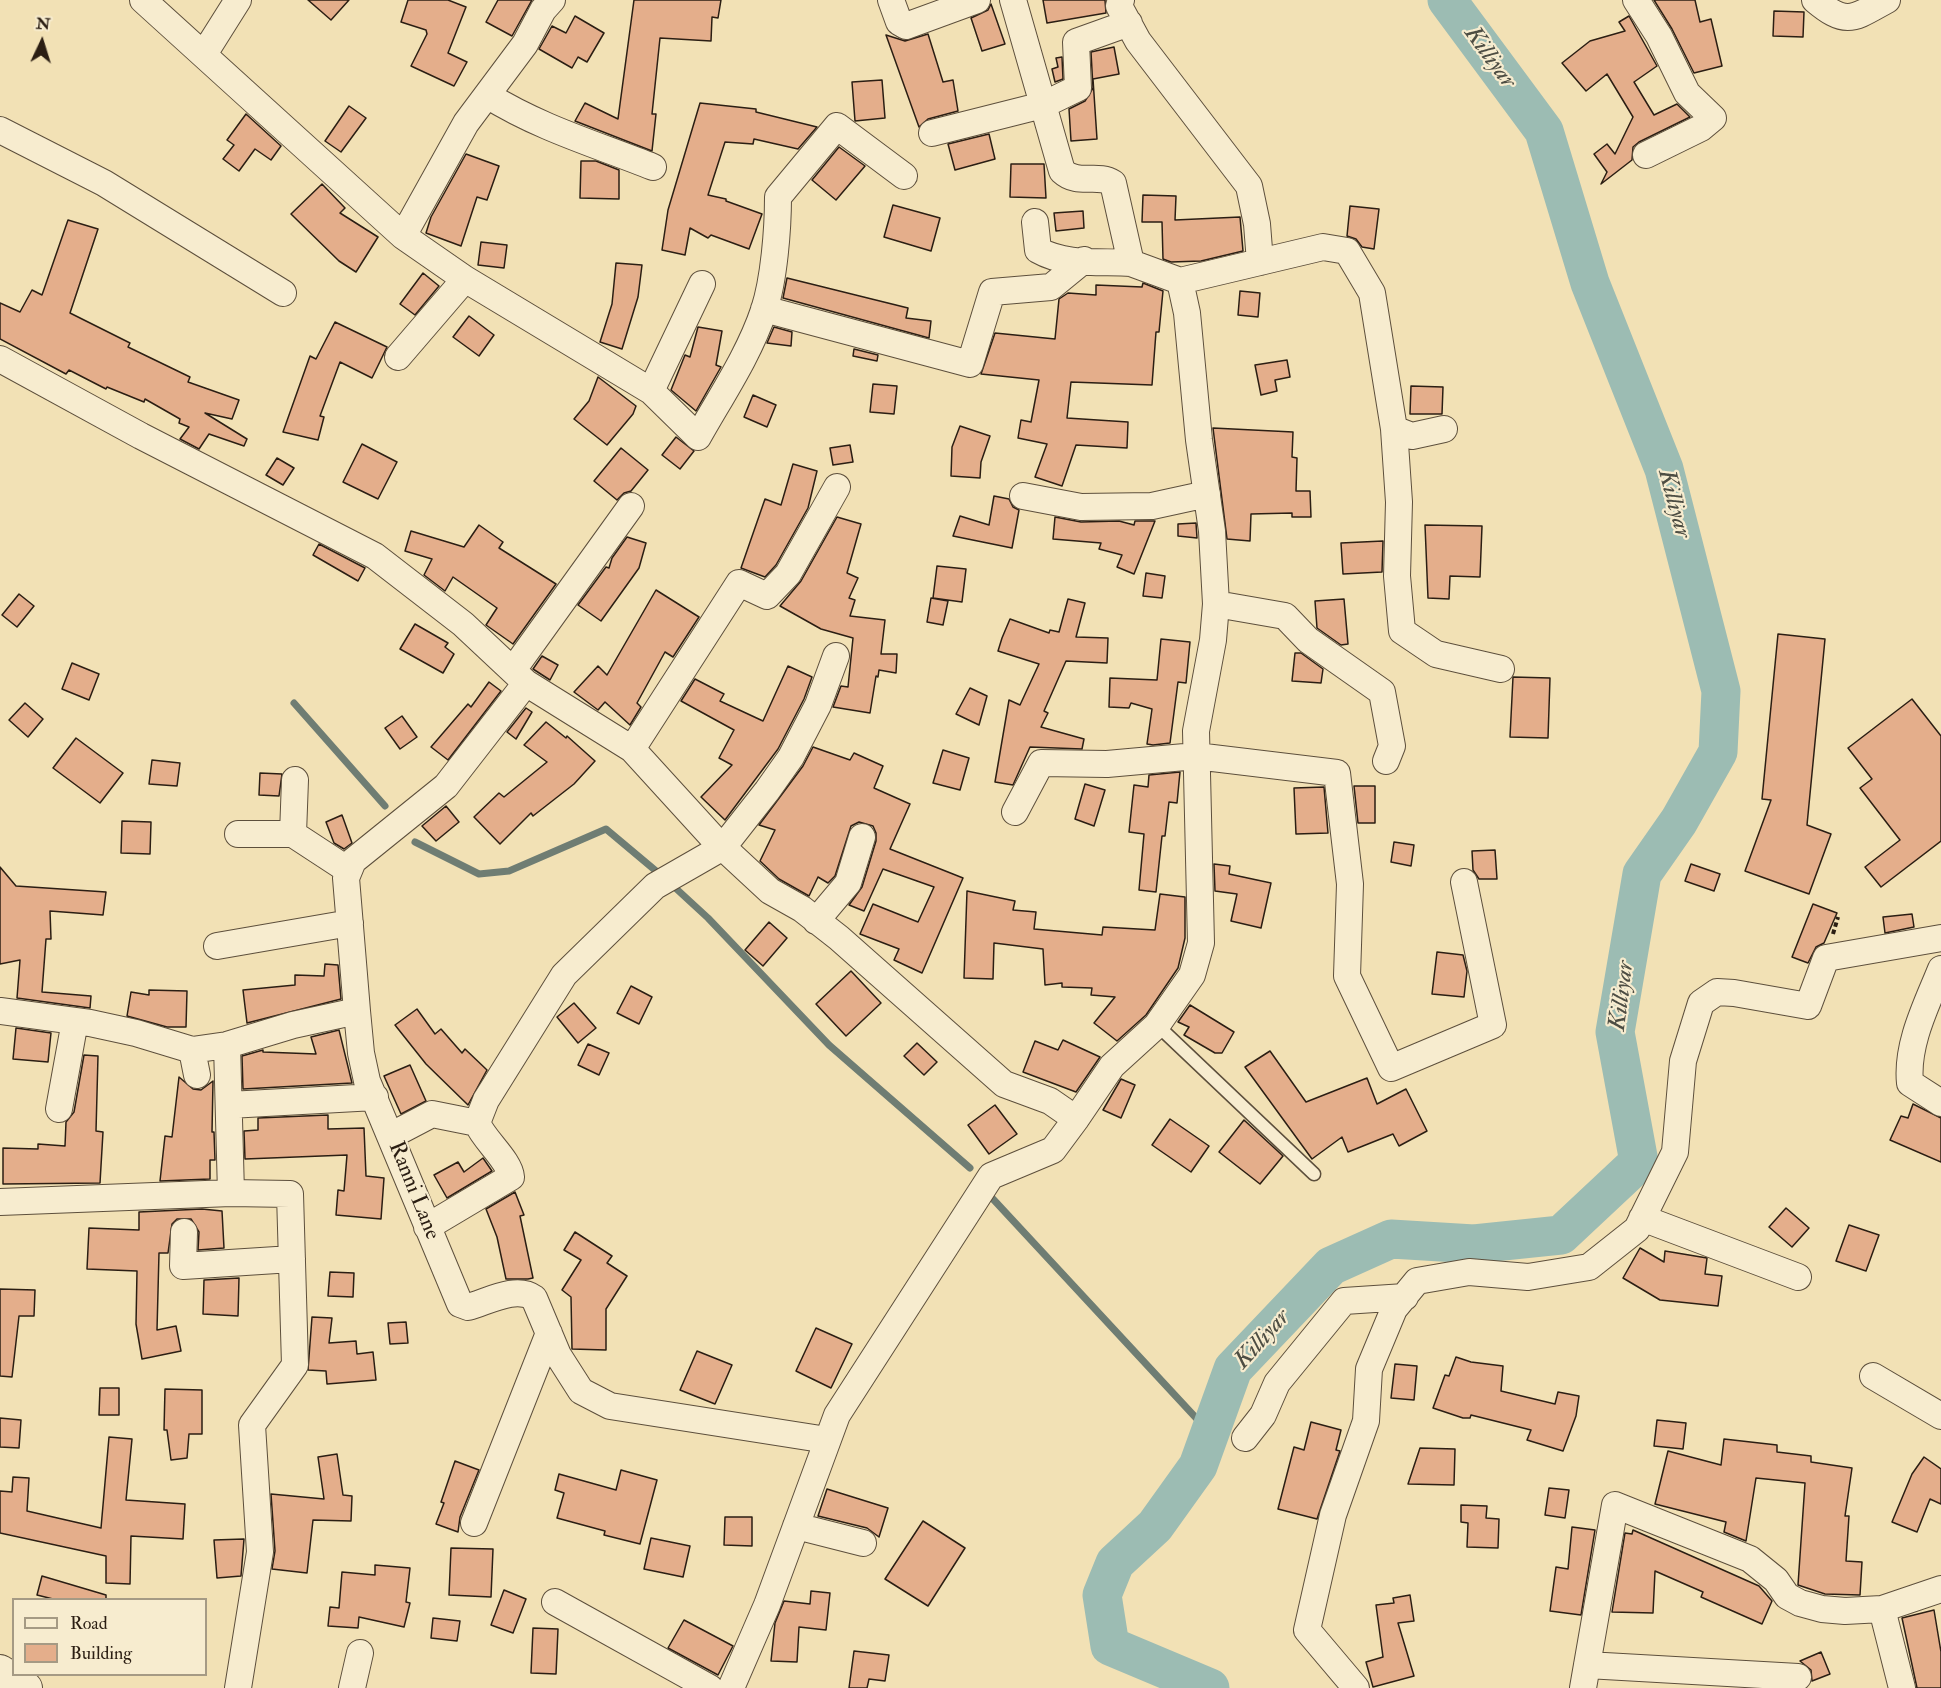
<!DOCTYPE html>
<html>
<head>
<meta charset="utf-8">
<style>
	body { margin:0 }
	#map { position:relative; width:1941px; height:1688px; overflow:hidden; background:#f2e1b5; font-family:"IM FELL Double Pica",serif }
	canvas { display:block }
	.legend { position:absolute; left:12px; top:1598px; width:195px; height:78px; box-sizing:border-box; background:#f7eccf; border:2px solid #a59a84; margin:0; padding:8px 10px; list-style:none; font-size:18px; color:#2b1e13 }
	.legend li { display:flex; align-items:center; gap:12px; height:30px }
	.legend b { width:30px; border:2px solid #a59a84 }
	.north { position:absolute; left:12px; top:12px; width:60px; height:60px; -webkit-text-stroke:4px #f7eccf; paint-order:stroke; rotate:4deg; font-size:16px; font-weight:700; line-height:24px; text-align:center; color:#2b1e13 }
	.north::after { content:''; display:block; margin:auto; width:21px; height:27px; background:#2b1e13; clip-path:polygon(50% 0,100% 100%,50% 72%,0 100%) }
</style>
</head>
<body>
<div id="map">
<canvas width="1941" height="1688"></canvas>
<ul class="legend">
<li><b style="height:8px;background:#f7eccf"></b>Road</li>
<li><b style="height:16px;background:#e4ae8b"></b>Building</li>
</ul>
<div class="north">N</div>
</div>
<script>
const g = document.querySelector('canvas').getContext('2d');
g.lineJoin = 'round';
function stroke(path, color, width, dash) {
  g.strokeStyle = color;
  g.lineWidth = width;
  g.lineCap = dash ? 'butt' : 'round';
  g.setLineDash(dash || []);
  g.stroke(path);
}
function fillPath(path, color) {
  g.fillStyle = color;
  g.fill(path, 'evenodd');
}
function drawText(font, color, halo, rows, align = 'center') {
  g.font = font + ' "IM FELL Double Pica",serif';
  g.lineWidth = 4.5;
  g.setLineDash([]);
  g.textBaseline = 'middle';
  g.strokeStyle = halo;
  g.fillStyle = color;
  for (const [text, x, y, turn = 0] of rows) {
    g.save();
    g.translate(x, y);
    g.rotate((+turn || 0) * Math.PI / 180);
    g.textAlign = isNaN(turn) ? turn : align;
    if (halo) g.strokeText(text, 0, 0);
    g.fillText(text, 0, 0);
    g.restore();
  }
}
const stream = new Path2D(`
	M294 703 385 806
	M415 842 479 874 509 871 606 829 662 876
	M670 883 708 918 829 1045 970 1168
	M993 1199 1210 1433`);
const river = new Path2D(`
	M1210 1688 1110 1646 1102 1595 1115 1563 1155 1526 1198 1466 1233 1369 1331 1266 1391 1239 1474 1244 1561 1235 1639 1162 1615 1032 1642 874 1679 821 1718 752 1721 691 1664 469 1590 283 1544 131 1447 0`);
const building = new Path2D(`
	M308 0H349L331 20Z
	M408 0H448L466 7 448 53 467 62 454 86 411 66 427 34 426 30 401 22Z
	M498 0H532L512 36 486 22Z
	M634 0H721L718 18 712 17 711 41 660 38 652 114H656L652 151 575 121 585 103 618 119Z
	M1043 0H1105L1106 13 1047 23Z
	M1654 0H1695L1700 22 1711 19 1722 66 1694 73 1672 29Z
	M991 4 1005 44 982 51 971 18 988 10Z
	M1774 11 1804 12 1803 37 1773 36Z
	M575 16 604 33 587 62 578 57 572 68 539 49 552 26 566 33Z
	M1629 16 1657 66 1634 82 1654 115 1677 104 1690 117 1639 142 1633 147 1632 160 1601 184 1607 172 1594 154 1607 144 1615 154 1633 117 1607 74 1586 91 1562 63 1590 41 1625 31 1619 22Z
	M928 34 943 82 953 80 958 111 928 119 919 127 886 35 905 41Z
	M1114 47 1119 74 1093 79 1097 139 1071 141 1069 109 1085 101 1093 88 1091 52Z
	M1062 57 1063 79 1055 82 1052 69 1058 67 1056 58Z
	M882 80 885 118 855 121 852 82Z
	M700 103 756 109V112L817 127 798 149 754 139 753 144 725 142 708 195 726 199V201L762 214 749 249 711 235 708 238 690 228 685 255 662 250 668 210Z
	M349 106 366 118 341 152 325 141Z
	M246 114 281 146 271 160 255 149 239 171 223 159 234 145 227 140Z
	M989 134 995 159 955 170 948 144Z
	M839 147 865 166 836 200 812 180Z
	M466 154 499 166 487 200 477 197 461 246 426 233 431 217Z
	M581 161H596L619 170V199L580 198Z
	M1011 164H1044L1046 198 1010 197Z
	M322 184 345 208 340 213 378 237 356 272 339 261 291 214Z
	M1143 195 1176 196 1175 220 1240 217 1243 251 1201 261 1171 262 1163 259 1162 222H1142Z
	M893 205 940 218 931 251 884 237Z
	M1350 206 1379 209 1374 249 1362 247 1356 239 1347 236Z
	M1083 211 1084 228 1056 231 1054 213Z
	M68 220 98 229 70 313 130 343 128 347 190 377 188 382 239 400 232 419 205 413 247 439 244 446 209 434 199 449 180 439 189 427 179 423 180 419 145 399 144 402 107 387 106 389 69 370 66 374 0 339V303L20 312 32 290 42 295Z
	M481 242 507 245 504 268 478 265Z
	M616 263 642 265 638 297 622 349 600 342 612 304Z
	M423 273 439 286 415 315 400 304Z
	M787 278 908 308 906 318 931 321 929 338 783 298Z
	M1143 283 1163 291 1159 332H1156L1152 385 1071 382 1067 418 1128 422 1127 448 1076 445 1062 486 1035 477 1047 444 1018 438 1021 420 1031 422 1039 380 981 374 995 333 1055 339 1059 299 1068 293 1096 295V285L1142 287Z
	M1240 291 1260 293 1258 317 1238 315Z
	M469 316 494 335 479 356 453 337Z
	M335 322 387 347 372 378 340 362 320 416 324 417 318 440 283 432 310 356 316 359Z
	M698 327 722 331 716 365 721 367 696 411 671 390 685 355 690 357Z
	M774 327 792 332 791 346 767 343Z
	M854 349 878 355 877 361 853 356Z
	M1287 360 1290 377 1275 380 1277 391 1261 395 1255 365Z
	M598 377 636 406 633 414 607 445 574 419 589 401Z
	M873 384 897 386 894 414 870 412Z
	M1411 386 1443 387 1442 414H1410Z
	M753 395 776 405 767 427 744 417Z
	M960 426 990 436 981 462 980 478 951 476 952 447Z
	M1213 428 1293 432 1292 457 1297 458 1296 491H1310L1311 517H1292V513L1251 514 1250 541 1227 539Z
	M676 437 694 451 680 469 662 455Z
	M362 444 397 462 378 499 343 482Z
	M850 445 853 462 833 465 830 448Z
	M621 448 648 470 631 491 624 493 617 500 594 481Z
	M277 458 294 468 283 485 266 475Z
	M793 464 817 471 808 508 776 565 765 577 741 568 765 499 781 505Z
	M994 496 1009 499 1013 507 1019 510 1012 548 953 536 960 516 989 525Z
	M837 517 861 524 847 573 858 578 849 598 855 600 850 616 885 620 881 654H897L896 673 879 670 878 677 876 676 870 713 833 707 841 686 848 687 853 638 821 629 780 606 801 581Z
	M1055 517 1081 522 1119 521 1134 525 1135 521H1155L1134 574 1117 567 1122 555 1099 549 1101 543 1053 539Z
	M1196 523 1197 538 1178 536V524Z
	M479 525 503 542 499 548 556 584 513 644 486 625 497 608 453 577 445 591 424 575 432 559 405 551 411 531 464 547Z
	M1425 525 1482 526 1480 577 1450 576 1449 599 1428 598Z
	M627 537 646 543 639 568 601 621 578 605 606 567 609 568 612 558Z
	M1383 541 1382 572 1343 574 1341 543Z
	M319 544 365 568 358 581 313 555Z
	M937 566 966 569 962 602 933 598Z
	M1146 573 1165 576 1162 598 1143 596Z
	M656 590 699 617 673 657 665 652 637 703 641 707 630 725 605 702 598 710 574 692 598 666 607 675Z
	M19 594 34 606 17 627 2 615Z
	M931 598 948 601 943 625 927 622Z
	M1068 599 1085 603 1076 637 1108 638 1107 663 1066 661 1044 711 1048 713 1041 727 1084 739 1082 749 1030 747 1013 785 995 782 1009 700 1020 705 1039 664 998 651 1002 638 1010 619 1049 633 1050 630 1059 632Z
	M1344 599 1348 644 1341 645 1317 628 1315 601Z
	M415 624 448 643 445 647 454 654 443 673 400 649Z
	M1778 634 1825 639 1807 825 1831 834 1809 894 1745 871 1771 800 1762 799Z
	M1161 639 1190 642 1186 683 1178 682 1170 743 1153 745 1147 744 1152 709 1131 703 1129 708 1109 707 1110 678 1157 680Z
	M1295 653H1301L1323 669 1321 683 1292 681Z
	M542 656 558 665 550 680 533 669Z
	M72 663 99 674 89 700 62 689Z
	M788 666 812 677 804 699 778 749 725 820 701 797 732 765 719 758 734 730 681 701 695 679 724 694 720 701 763 721Z
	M1513 677 1550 678 1548 738 1510 737Z
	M489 682 501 691 448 760 431 747 468 704 471 707Z
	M970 688 987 696 979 725 956 714Z
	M1912 699 1941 736V841L1881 887 1865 867 1900 840 1860 788 1872 779 1848 748Z
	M25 703 43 719 28 737 9 720Z
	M526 708 532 712 516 739 507 732Z
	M402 716 417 737 400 749 385 728Z
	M546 722 566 738 567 736 595 761 574 784 533 816 531 813 500 844 474 817 499 793 504 797 547 762 524 745Z
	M76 738 123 773 100 803 53 768Z
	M813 747 850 760 854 753 883 766 874 788 910 804 890 849 963 878 922 973 894 960 899 949 860 934 873 904 918 922 934 887 883 869 864 911 849 905 862 887 876 841V833L873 826 859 822 851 826 835 876 828 883 818 877 809 896 779 879 760 861 775 830 759 825 803 766Z
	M943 750 969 758 960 790 933 783Z
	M152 760 180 763 177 786 149 784Z
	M1180 772 1177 803 1169 802 1165 836H1162L1156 892 1139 890 1144 834 1129 832 1134 785 1148 787 1149 775Z
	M260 773 282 774 279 796 259 795Z
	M1085 784 1105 790 1094 826 1075 819Z
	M1354 786H1375V823H1358Z
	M1324 787 1328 833 1296 834 1294 788Z
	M446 806 459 822 436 841 422 826Z
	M342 815 352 843 344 849 334 843 326 822Z
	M122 821 151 822 150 854 121 853Z
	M1394 842 1414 845 1411 866 1391 862Z
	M1495 850 1497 879H1479L1473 870 1472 851Z
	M1214 864 1230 866 1229 874 1271 883 1261 928 1231 921 1237 894 1215 891Z
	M1691 864 1720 874 1714 891 1685 881Z
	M0 867 16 886 106 892 103 915 50 911 51 939H46L42 992 91 996 90 1008 17 998 20 960 0 964Z
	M967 891 1015 901 1013 910 1036 912 1034 929 1102 935 1103 927 1155 930 1160 894 1185 897V938L1178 968 1146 1015 1117 1041 1094 1023 1115 997 1091 995 1092 988 1062 987V983L1045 985 1043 949 994 943 993 979 964 978Z
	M1813 904 1837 913 1824 943 1816 947 1808 963 1792 957Z
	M1912 914 1914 927 1885 933 1883 917Z
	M769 922 787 938 763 966 745 950Z
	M1437 952 1463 955 1467 971 1464 997 1432 994Z
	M325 964 338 965 341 999 247 1023 243 990 295 985V975L324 976Z
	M851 971 881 1003 846 1036 816 1004Z
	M631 986 652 997 639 1024 617 1013Z
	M149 990 187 991 186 1027H167L127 1016 131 992 149 995Z
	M574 1003 596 1028 578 1043 557 1017Z
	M1190 1005 1234 1032 1222 1053H1215L1184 1035 1189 1027 1178 1022Z
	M417 1009 435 1034 441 1029 462 1053 465 1049 487 1070 468 1105 426 1064 395 1025Z
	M16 1028 51 1033 48 1062 13 1059Z
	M339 1030 352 1083 243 1089 242 1056 263 1050V1052L316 1054 311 1037Z
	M1063 1040 1100 1057 1076 1092 1023 1072 1035 1041 1058 1050Z
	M917 1043 937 1062 924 1075 904 1056Z
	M588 1044 609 1053 599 1075 578 1065Z
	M1270 1051 1306 1102 1367 1078 1377 1104 1406 1089 1427 1131 1399 1146 1393 1134 1348 1152 1342 1137 1312 1159 1245 1067Z
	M84 1055 98 1056 96 1131 103 1132 100 1183 3 1184V1148L38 1149V1144L65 1146 66 1122 74 1112Z
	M410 1065 426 1101 401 1114 384 1076Z
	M179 1077 193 1089 201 1090 213 1081 212 1132H214L215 1160H210V1179L160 1181 165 1136 172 1137Z
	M1121 1079 1135 1085 1121 1118 1103 1110Z
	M1913 1104 1941 1118V1162L1890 1140 1901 1116 1908 1118Z
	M995 1105 1017 1134 989 1154 968 1125Z
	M328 1115V1129L364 1128 366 1176 384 1178 381 1219 336 1215 338 1190 344 1191 347 1155 245 1159 244 1131 258 1130V1118Z
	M1170 1119 1209 1146 1191 1172 1152 1145Z
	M1244 1120 1283 1156 1260 1184 1219 1152Z
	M483 1158 492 1171 447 1198 434 1175 458 1162 464 1172Z
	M515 1192 524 1215 520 1216 533 1278 528 1279H506L497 1237 486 1209Z
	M1786 1208 1809 1228 1792 1247 1769 1227Z
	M202 1209 222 1211 224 1248 198 1250 199 1232 191 1219H177L172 1224 168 1253H159L157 1330 176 1326 181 1351 142 1359 136 1324 137 1271 87 1269 89 1228 139 1230V1212Z
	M1849 1225 1879 1235 1866 1271 1836 1261Z
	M575 1232 612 1256 607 1263 627 1276 606 1309V1350L572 1349 571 1297 562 1290 581 1260 564 1250Z
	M1640 1248 1664 1262 1665 1251 1707 1258 1705 1274 1722 1276 1718 1306 1660 1300 1623 1278Z
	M330 1272 354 1273 353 1297 328 1296Z
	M239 1278 238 1316 203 1314 204 1280Z
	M0 1289 35 1290 34 1316H19L12 1377 0 1376Z
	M312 1317 332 1318 329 1343 356 1341 357 1354 373 1352 376 1380 327 1384 326 1371 308 1370Z
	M406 1322 408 1343 390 1344 388 1323Z
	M816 1328 852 1344 831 1388 796 1371Z
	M697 1351 732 1365 715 1404 680 1390Z
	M1456 1357 1471 1362 1503 1366 1501 1391 1555 1404 1558 1392 1579 1396 1576 1416 1563 1451 1527 1440 1531 1430 1471 1415 1470 1418H1463L1433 1408 1445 1375 1449 1376Z
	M1395 1364 1417 1366 1414 1400 1391 1398Z
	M100 1388H119V1415H99Z
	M165 1389 202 1390V1434H189L187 1458 171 1460 167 1430H164Z
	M0 1418 21 1420 19 1448 0 1447Z
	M1657 1420 1686 1423 1683 1449 1654 1446Z
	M1311 1422 1341 1430 1336 1450 1340 1451 1317 1519 1278 1509 1294 1447 1304 1450Z
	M109 1437 132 1439 126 1500 185 1504 183 1539 131 1536 130 1584 106 1583V1556L0 1533V1491L12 1492 13 1477 29 1478 27 1511 101 1528Z
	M1724 1439 1777 1445V1452L1811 1456V1462L1852 1468 1845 1516H1849L1846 1561 1862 1562 1860 1595 1825 1594 1798 1585 1805 1483 1756 1478 1746 1541 1724 1532 1726 1522 1655 1504 1668 1451 1721 1465Z
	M1420 1448 1455 1449 1454 1485 1408 1484Z
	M337 1454 343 1495 352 1496 351 1521 313 1520 307 1573 272 1569 275 1551 271 1494 324 1499 318 1457Z
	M1924 1457 1941 1469V1504L1930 1499 1917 1532 1892 1522 1912 1474Z
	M455 1461 479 1470 460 1517 458 1532 436 1524 444 1503 441 1502Z
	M621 1470 657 1480 640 1544 604 1535 605 1531 557 1518 564 1493 555 1490 559 1474 616 1490Z
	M1549 1488 1569 1490 1565 1518 1545 1515Z
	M827 1489 888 1508 879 1537 867 1528 818 1516Z
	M1461 1505 1487 1506 1486 1518 1499 1519 1498 1548 1467 1547 1468 1523 1461 1522Z
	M725 1517H752V1546L724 1545Z
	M923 1521 965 1548 928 1606 885 1579Z
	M1572 1527 1595 1530 1581 1615 1550 1611 1556 1567 1568 1569Z
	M1633 1530 1759 1586 1772 1601 1762 1624 1701 1597 1703 1592 1655 1571 1653 1613 1612 1612 1625 1533 1632 1534Z
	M651 1538 690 1546 683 1577 644 1569Z
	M244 1539 241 1576 217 1578 214 1540Z
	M451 1548 493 1549 491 1597 449 1595Z
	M375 1565 410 1568 406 1602 410 1603 404 1627 359 1617 358 1628 328 1626 330 1607 339 1608 342 1572 375 1575Z
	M42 1576 106 1595V1599H53L37 1595Z
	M504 1590 526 1599 513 1633 491 1625Z
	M811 1591 830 1593 826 1630 799 1627 797 1662 771 1661 775 1623 784 1601 810 1604Z
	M1410 1595 1414 1621 1398 1623 1414 1676 1373 1687 1366 1662 1383 1657 1376 1605 1394 1603 1393 1598Z
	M1934 1610 1941 1652V1688H1917L1902 1618Z
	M433 1618 460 1621 457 1641 431 1638Z
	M684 1620 733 1646 718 1675 668 1648Z
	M533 1628 558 1629 556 1674 531 1673Z
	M854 1651 889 1655 885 1681 869 1679 867 1688H849Z
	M1821 1652 1830 1674 1812 1681 1811 1670 1800 1661Z`);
const path = new Path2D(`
	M1833 934 1838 917`);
const service = new Path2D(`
	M1157 1025 1314 1174`);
const minor = new Path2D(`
	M143 0 403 236 465 279 651 391 698 437C721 396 749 355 764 310 774 280 778 229 778 197L837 126 904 176
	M891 0 899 22 906 26 977 0
	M1013 0 1062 171C1078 186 1097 173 1113 183L1131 263 1180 281 1187 313 1199 440 1212 531 1216 604 1213 640 1196 731 1201 943 1192 975 1157 1025 1112 1066 1076 1119
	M1121 0 1119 6 1138 41 1249 186 1257 224 1260 262
	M1636 0 1659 36 1687 93 1713 118 1701 128 1646 155
	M1815 0C1847 27 1854 18 1887 0
	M204 54 238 0
	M487 95C540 128 595 144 653 167
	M0 130 104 183 283 293
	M932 133 1043 105 1078 88 1076 42 1129 23
	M1035 222 1038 250C1066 266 1101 261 1131 263
	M403 236 466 123 525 44 543 10 552 0
	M1180 281 1323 247 1347 251 1372 293 1394 429 1412 436 1444 429
	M764 309 970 364 992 292 1051 287 1084 260
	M398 357 465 279
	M0 359 141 436 375 556 463 624 526 683 632 749 715 840 770 891 802 909 839 938 1004 1084 1050 1101 1076 1119 1053 1150 991 1176 837 1415 767 1605 731 1688
	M651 391 702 284
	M1394 429 1399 502 1397 576 1402 631 1436 654 1501 669
	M1023 496 1081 507 1152 506 1207 494
	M1216 604 1285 616 1308 640 1382 692 1392 746 1386 761
	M513 670 631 506
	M632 749 739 583 767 596 788 574 837 487
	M295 780 293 834 348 870
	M1015 812 1041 763 1107 764 1196 756 1337 773 1350 884 1347 976 1391 1068 1493 1025 1464 882
	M238 834H293
	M816 921 848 883 862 837
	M217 946 350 923
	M1941 969C1927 1004 1906 1044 1910 1083L1941 1103
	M0 1011 90 1023 136 1033 192 1050 227 1045 293 1025 357 1011 361 1053 367 1081 460 1304 468 1307C487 1302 516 1285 534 1298L558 1355 581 1391 610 1406 827 1440
	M357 1011 346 878 353 861 446 786 526 683
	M227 1045 231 1193
	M192 1050 197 1075
	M229 1105 375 1097
	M59 1109 75 1021
	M390 1136 432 1114 477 1123
	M0 1202 231 1193 290 1194 295 1365 252 1425 260 1552 238 1688
	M1642 1218 1798 1277
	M427 1227 511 1177C510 1161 484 1140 477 1123L486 1100 564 975 655 886 723 847 767 791 791 757 818 705 836 656
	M184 1232 183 1266 292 1259
	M1873 1376 1941 1416
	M1245 1438 1263 1415 1277 1383 1344 1301 1405 1297
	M474 1523 549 1333
	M796 1526 863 1543
	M555 1602 710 1688
	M1882 1609 1941 1589
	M1587 1665 1798 1677
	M352 1688 360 1653
	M1356 1688 1307 1630 1333 1515 1366 1421 1369 1369 1394 1309 1417 1281 1469 1272 1528 1277 1589 1267 1637 1229 1675 1152 1683 1061 1701 1003 1717 992 1734 993 1808 1006 1826 958 1941 938
	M1583 1688 1615 1505 1750 1559 1776 1580 1787 1596 1800 1603 1822 1609 1845 1611 1882 1609 1902 1688`);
const tertiary = new Path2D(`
	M0 1671 26 1688`);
const streetNames = [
	["Ranni Lane",413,1191,68]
];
const waterNames = [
	["Killiyar",1489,58,54],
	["Killiyar",1673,504,75],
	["Killiyar",1623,996,-83],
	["Killiyar",1263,1340,-48]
];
stroke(stream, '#6f7d73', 7);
stroke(river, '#9cbcb3', 39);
fillPath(building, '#e4ae8b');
stroke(building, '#2b1e13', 1.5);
stroke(service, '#5d4f3c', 15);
stroke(minor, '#5d4f3c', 28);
stroke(tertiary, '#5d4f3c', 34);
stroke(path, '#2b1e13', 4, [4.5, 3]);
stroke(service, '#f7eccf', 12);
stroke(minor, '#f7eccf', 26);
stroke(tertiary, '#f7eccf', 32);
drawText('22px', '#2b1e13', '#f7eccf', streetNames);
drawText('italic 24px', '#4d4d43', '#f7eccf', waterNames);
</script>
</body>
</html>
